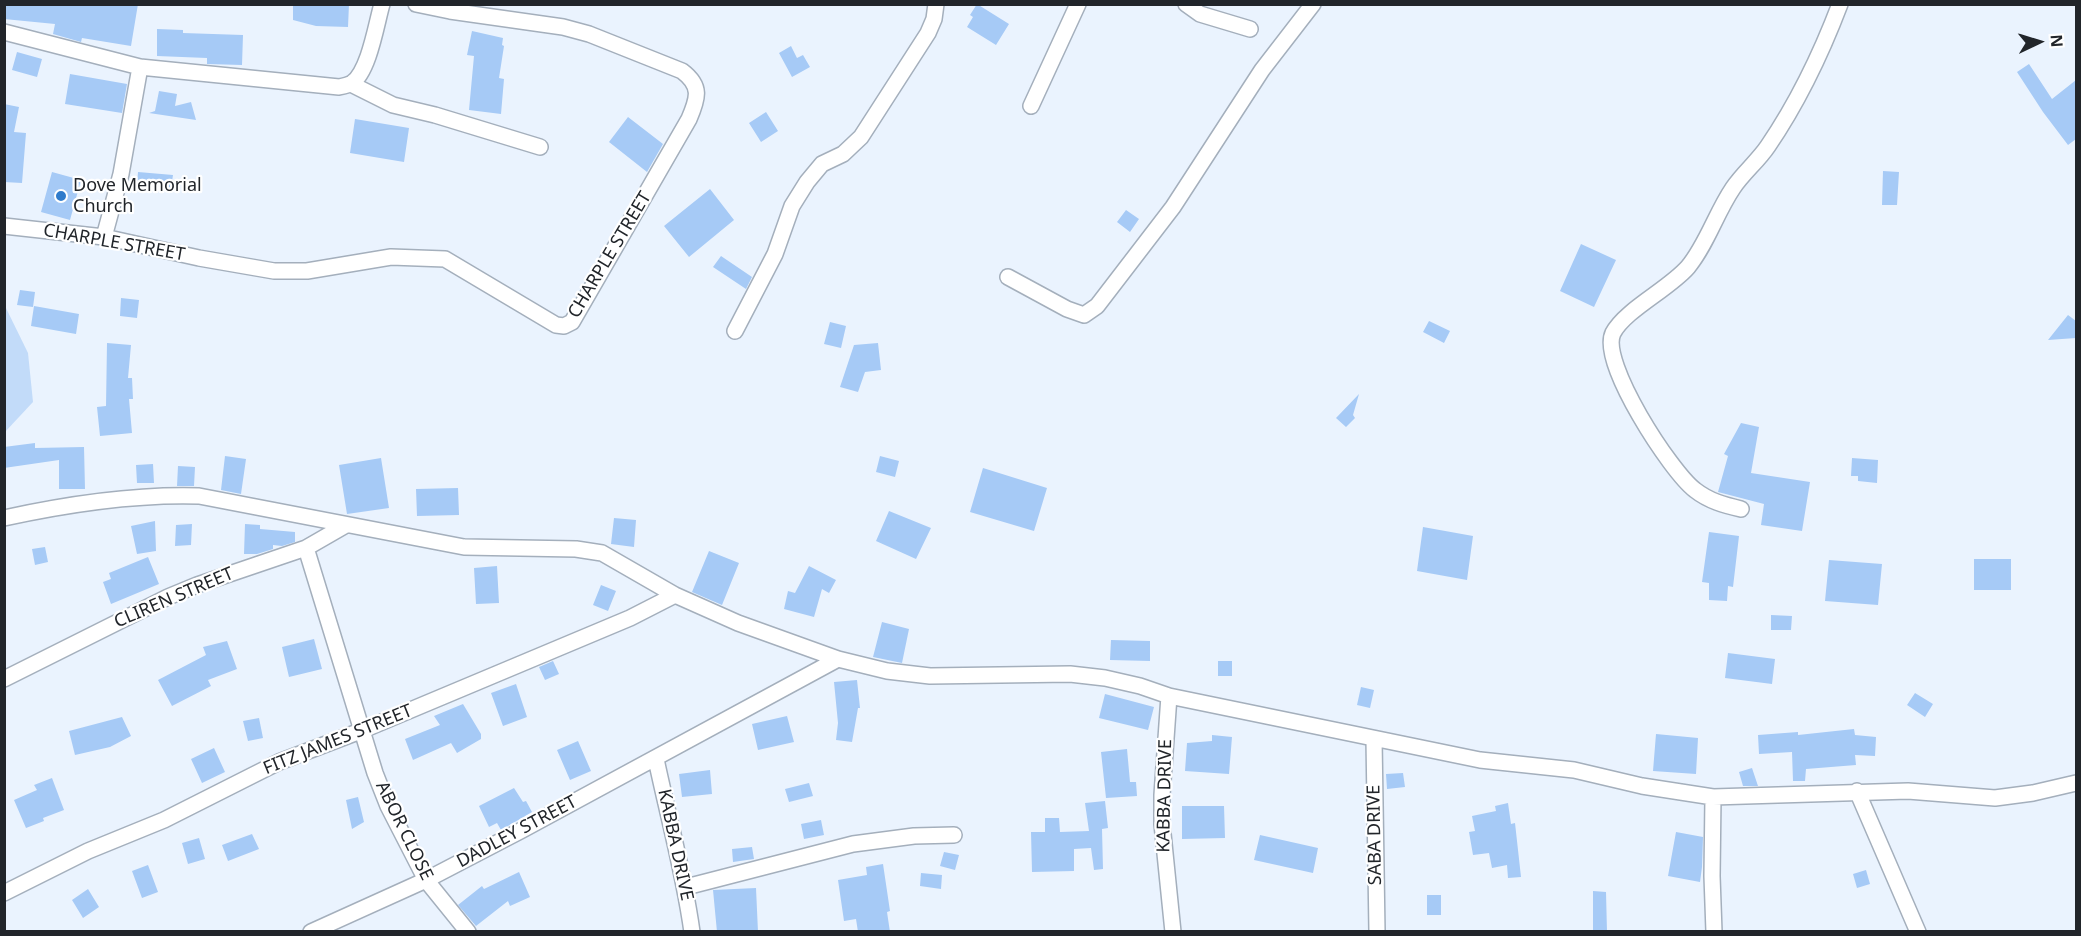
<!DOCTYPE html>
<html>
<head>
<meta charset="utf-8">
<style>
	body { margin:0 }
	#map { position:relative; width:2081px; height:936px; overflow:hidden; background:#eaf3fe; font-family:"Noto Sans",sans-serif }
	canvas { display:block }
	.frame { position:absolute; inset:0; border:6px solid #21252a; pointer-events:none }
	.north { position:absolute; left:2009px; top:12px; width:60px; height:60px; -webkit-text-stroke:4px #fff; paint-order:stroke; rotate:86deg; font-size:16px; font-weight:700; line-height:24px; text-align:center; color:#21252a }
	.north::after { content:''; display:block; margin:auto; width:21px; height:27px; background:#21252a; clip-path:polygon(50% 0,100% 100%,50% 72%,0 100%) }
</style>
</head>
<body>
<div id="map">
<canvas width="2081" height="936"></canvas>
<div class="frame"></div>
<div class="north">N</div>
</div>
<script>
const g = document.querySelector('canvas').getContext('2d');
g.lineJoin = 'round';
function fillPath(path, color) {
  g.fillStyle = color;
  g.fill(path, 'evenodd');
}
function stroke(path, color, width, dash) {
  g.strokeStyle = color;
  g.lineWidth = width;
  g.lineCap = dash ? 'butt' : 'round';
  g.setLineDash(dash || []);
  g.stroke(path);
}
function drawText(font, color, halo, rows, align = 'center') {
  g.font = font + ' "Noto Sans",sans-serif';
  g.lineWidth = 4.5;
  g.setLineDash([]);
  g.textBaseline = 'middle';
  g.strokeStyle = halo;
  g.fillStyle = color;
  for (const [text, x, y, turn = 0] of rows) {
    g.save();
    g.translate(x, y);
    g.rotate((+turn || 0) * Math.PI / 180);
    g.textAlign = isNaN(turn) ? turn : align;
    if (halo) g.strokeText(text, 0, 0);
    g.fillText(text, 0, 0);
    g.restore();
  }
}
const green = new Path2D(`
	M5 306 28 353 33 402 5 432Z`);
const building = new Path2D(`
	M4 4H138L131 46 82 38 81 42 53 34 55 24 4 19Z
	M293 4H349L348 27 316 26 293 20Z
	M977 4 1009 24 996 45 967 27 973 17 970 15Z
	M157 29 183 30V33L243 35 242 65 207 64V58L157 56Z
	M472 31 503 38 502 45 504 46 499 78 504 79 501 114 469 110 474 56 467 55Z
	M791 46 797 58 803 55 810 67 792 77 779 53Z
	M17 52 42 59 37 77 12 70Z
	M2029 64 2052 99 2076 80V139L2068 145 2043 112 2017 72Z
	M70 74 127 84 122 113 65 104Z
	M159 91 177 94 175 106 191 102 196 120 149 113 155 111Z
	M4 104 19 107 14 132 26 133 22 183 4 182Z
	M766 112 778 131 761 142 749 123Z
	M628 117 663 144 647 172 609 142Z
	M355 119 409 128 404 162 350 153Z
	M1883 171 1899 172 1897 205H1882Z
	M52 172 81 180 70 220 41 212Z
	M138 172 173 175 171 188 137 185Z
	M710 189 734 220 689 257 664 226Z
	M1126 210 1139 219 1130 232 1117 222Z
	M1581 244 1616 260 1594 307 1560 291Z
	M721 256 752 277 746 289 713 267Z
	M20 290 35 292 33 307 17 305Z
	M121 298 139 300 137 318 120 316Z
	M34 306 79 314 76 334 31 326Z
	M2068 315 2076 321V338L2048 340Z
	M1429 321 1450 331 1444 343 1423 332Z
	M830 322 846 326 841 348 824 344Z
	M107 343 131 345 128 378H132L133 399H129L132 433 100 436 97 407 106 406Z
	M878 343 881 370 865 372 858 392 840 387 854 345Z
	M1359 394 1353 415 1355 418 1346 427 1336 418Z
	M1741 423 1759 427 1751 473 1810 482 1802 531 1761 525 1764 504 1718 492 1728 456 1724 454Z
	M35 443V448L84 447 85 489H59V460L4 468V447Z
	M225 456 246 459 241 494 221 490Z
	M880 456 899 461 895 477 876 472Z
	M381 458 389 508 347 514 339 465Z
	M1852 458 1878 460 1877 483 1858 481V476H1851Z
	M153 464 154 483H137L136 465Z
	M178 466 195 467 194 486H177Z
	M983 468 1047 488 1034 531 970 512Z
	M458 488 459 515 417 516 416 489Z
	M889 511 931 528 916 559 876 541Z
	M614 518 636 520 634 547 611 544Z
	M155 521 156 551 137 554 131 526Z
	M192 524 191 545 175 546 176 525Z
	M245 524 260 525V529L295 532V542L282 546 273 545V549L257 554H244Z
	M1423 527 1473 536 1467 580 1417 571Z
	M1709 532 1739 536 1733 587 1728 586 1727 601 1709 600V583L1702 582Z
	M45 547 48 562 35 565 32 549Z
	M709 551 739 563 722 605 692 592Z
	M148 557 159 584 111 604 103 582 111 579 109 573Z
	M1974 559H2011V590H1974Z
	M1829 560 1882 564 1878 605 1825 601Z
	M497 566 499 603 476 604 474 568Z
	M809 566 836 580 829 593 822 589 814 617 784 609 788 591 795 593Z
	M601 585 616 591 608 611 593 605Z
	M1771 615 1792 616 1791 630H1771Z
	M882 622 909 629 902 663 873 657Z
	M314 639 322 669 289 677 282 647Z
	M1111 640 1150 641V661L1110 660Z
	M227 641 237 669 208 680 211 686 172 706 158 680 206 655 203 647Z
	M1728 653 1775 659 1772 684 1725 678Z
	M553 661 559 674 545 680 539 667Z
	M1218 661H1232V676H1218Z
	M857 680 860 708H858L852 742 836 740 838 723 834 682Z
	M516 684 527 717 503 726 491 693Z
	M1361 687 1374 690 1370 708 1357 705Z
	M1915 693 1933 704 1925 717 1907 705Z
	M1105 694 1154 707 1148 730 1099 718Z
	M463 704 481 734V739L457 753 451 743 413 760 405 739 440 725 434 716Z
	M787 716 794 742 758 750 752 724Z
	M122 717 131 736 110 747 75 755 69 731Z
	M259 718 263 738 248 741 243 721Z
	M1854 729 1855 735 1876 737 1875 756 1855 755 1856 765 1806 769 1805 781H1793L1792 752 1759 754 1758 735 1798 732V735Z
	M1656 734 1698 738 1696 774 1653 771Z
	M1212 735 1232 737 1229 774 1185 771 1187 743 1212 741Z
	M578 741 591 771 570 780 557 750Z
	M214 748 225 772 202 783 191 759Z
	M1127 749 1130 782H1136L1137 796 1106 798 1101 752Z
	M1752 768 1758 786H1743L1739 772Z
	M710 770 712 794 682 797 679 774Z
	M1403 773 1405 787 1387 789 1386 774Z
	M52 778 64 810 43 818 44 821 26 828 14 800 37 790 34 785Z
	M809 783 813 796 789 802 785 789Z
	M514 788 523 802 526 801 532 812 501 830 497 823 489 827 479 806Z
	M358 797 364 822 352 829 346 800Z
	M1105 801 1108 828 1102 829 1103 869 1094 870 1091 848 1074 849V871L1032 872 1031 832H1045V818H1059L1060 832 1089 831 1085 803Z
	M1508 803 1511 824 1515 823 1521 877 1508 878 1507 865 1492 868 1489 853 1473 855 1469 832 1475 831 1472 816 1496 811 1495 806Z
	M1182 806H1224L1225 838 1182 839Z
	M821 820 824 835 804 839 801 824Z
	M1676 832 1703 837 1702 867 1700 882 1668 876Z
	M252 834 259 849 228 861 222 845Z
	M1260 835 1318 848 1313 873 1254 860Z
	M199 838 205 859 188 864 182 843Z
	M752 847 754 859 733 862 732 849Z
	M944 852 959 855 955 870 940 866Z
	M883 864 890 911 887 912 890 932H858L856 919 844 921 838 880 867 875 866 867Z
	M148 865 158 892 142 898 132 871Z
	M1866 870 1870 884 1857 888 1853 874Z
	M519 872 530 897 510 906 508 901 476 926 458 905 482 886 484 889Z
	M921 873 942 875 941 889 920 886Z
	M756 888 758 932H717L713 890Z
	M88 889 99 907 83 918 72 900Z
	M1593 891 1606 892 1607 932H1593Z
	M1427 895H1441V915H1427Z`);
const minor = new Path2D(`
	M1186 4 1200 14 1250 29
	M4 32 140 67 339 87C344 86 349 85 352 83 369 71 376 25 382 4
	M351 84 393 105 435 115 540 147
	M1031 106 1078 4
	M4 226 104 237 199 258 274 271H307L391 257 445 259 556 325 564 326 572 322 689 119C698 98 702 86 682 71L589 34 563 27 450 11 416 4
	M104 237 121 174 140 67
	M1008 277 1067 309 1084 315 1097 306 1173 207 1262 70 1313 4
	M735 331 775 254 792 206 807 182 822 164 843 154 861 137 928 33 934 19 936 4
	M1741 509C1724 505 1709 501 1695 490 1671 472 1599 362 1613 333 1625 310 1669 289 1688 267 1707 244 1716 213 1733 188 1743 173 1758 161 1768 146 1798 102 1821 54 1840 4
	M4 518C68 504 135 494 199 496L464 547 576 549 602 553 675 595 738 623 838 659 887 671 930 676 1070 674 1105 678 1140 686 1169 696 1480 760 1574 770 1642 786 1713 797 1908 791 1995 798 2033 793 2076 783
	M306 548 375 773 388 806 426 880 468 932
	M4 679 168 597 197 585 306 548 346 525
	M1169 696 1162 795V824L1173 932
	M1374 739 1377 932
	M656 759C668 816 684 873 692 932
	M1857 791 1918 932
	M1713 797 1712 876 1714 932
	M686 887 853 844 914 836 954 835
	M4 893 88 851 164 820 279 762 363 730 630 618 675 595
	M311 932 426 880 522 830 838 659`);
const markers = [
	[61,196,6,"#2f7bcb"]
];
const poiNames = [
	["Dove Memorial",73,186],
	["Church",73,207]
];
const streetNames = [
	["CHARPLE STREET",114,243,10],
	["CHARPLE STREET",610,255,-59],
	["CLIREN STREET",174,598,-23],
	["FITZ JAMES STREET",338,740,-22],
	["KABBA DRIVE",1165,796,-89],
	["ABOR CLOSE",404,831,64],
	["DADLEY STREET",517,832,-28],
	["SABA DRIVE",1375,835,-91],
	["KABBA DRIVE",675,845,78]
];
fillPath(green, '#c2dbf9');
fillPath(building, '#a6caf6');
stroke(minor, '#a4afbc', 18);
stroke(minor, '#fff', 15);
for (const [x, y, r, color] of markers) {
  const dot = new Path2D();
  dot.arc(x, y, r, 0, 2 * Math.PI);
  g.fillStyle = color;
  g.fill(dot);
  stroke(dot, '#fff', 2);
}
drawText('18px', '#21252a', '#fff', poiNames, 'left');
drawText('18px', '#21252a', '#fff', streetNames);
</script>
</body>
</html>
